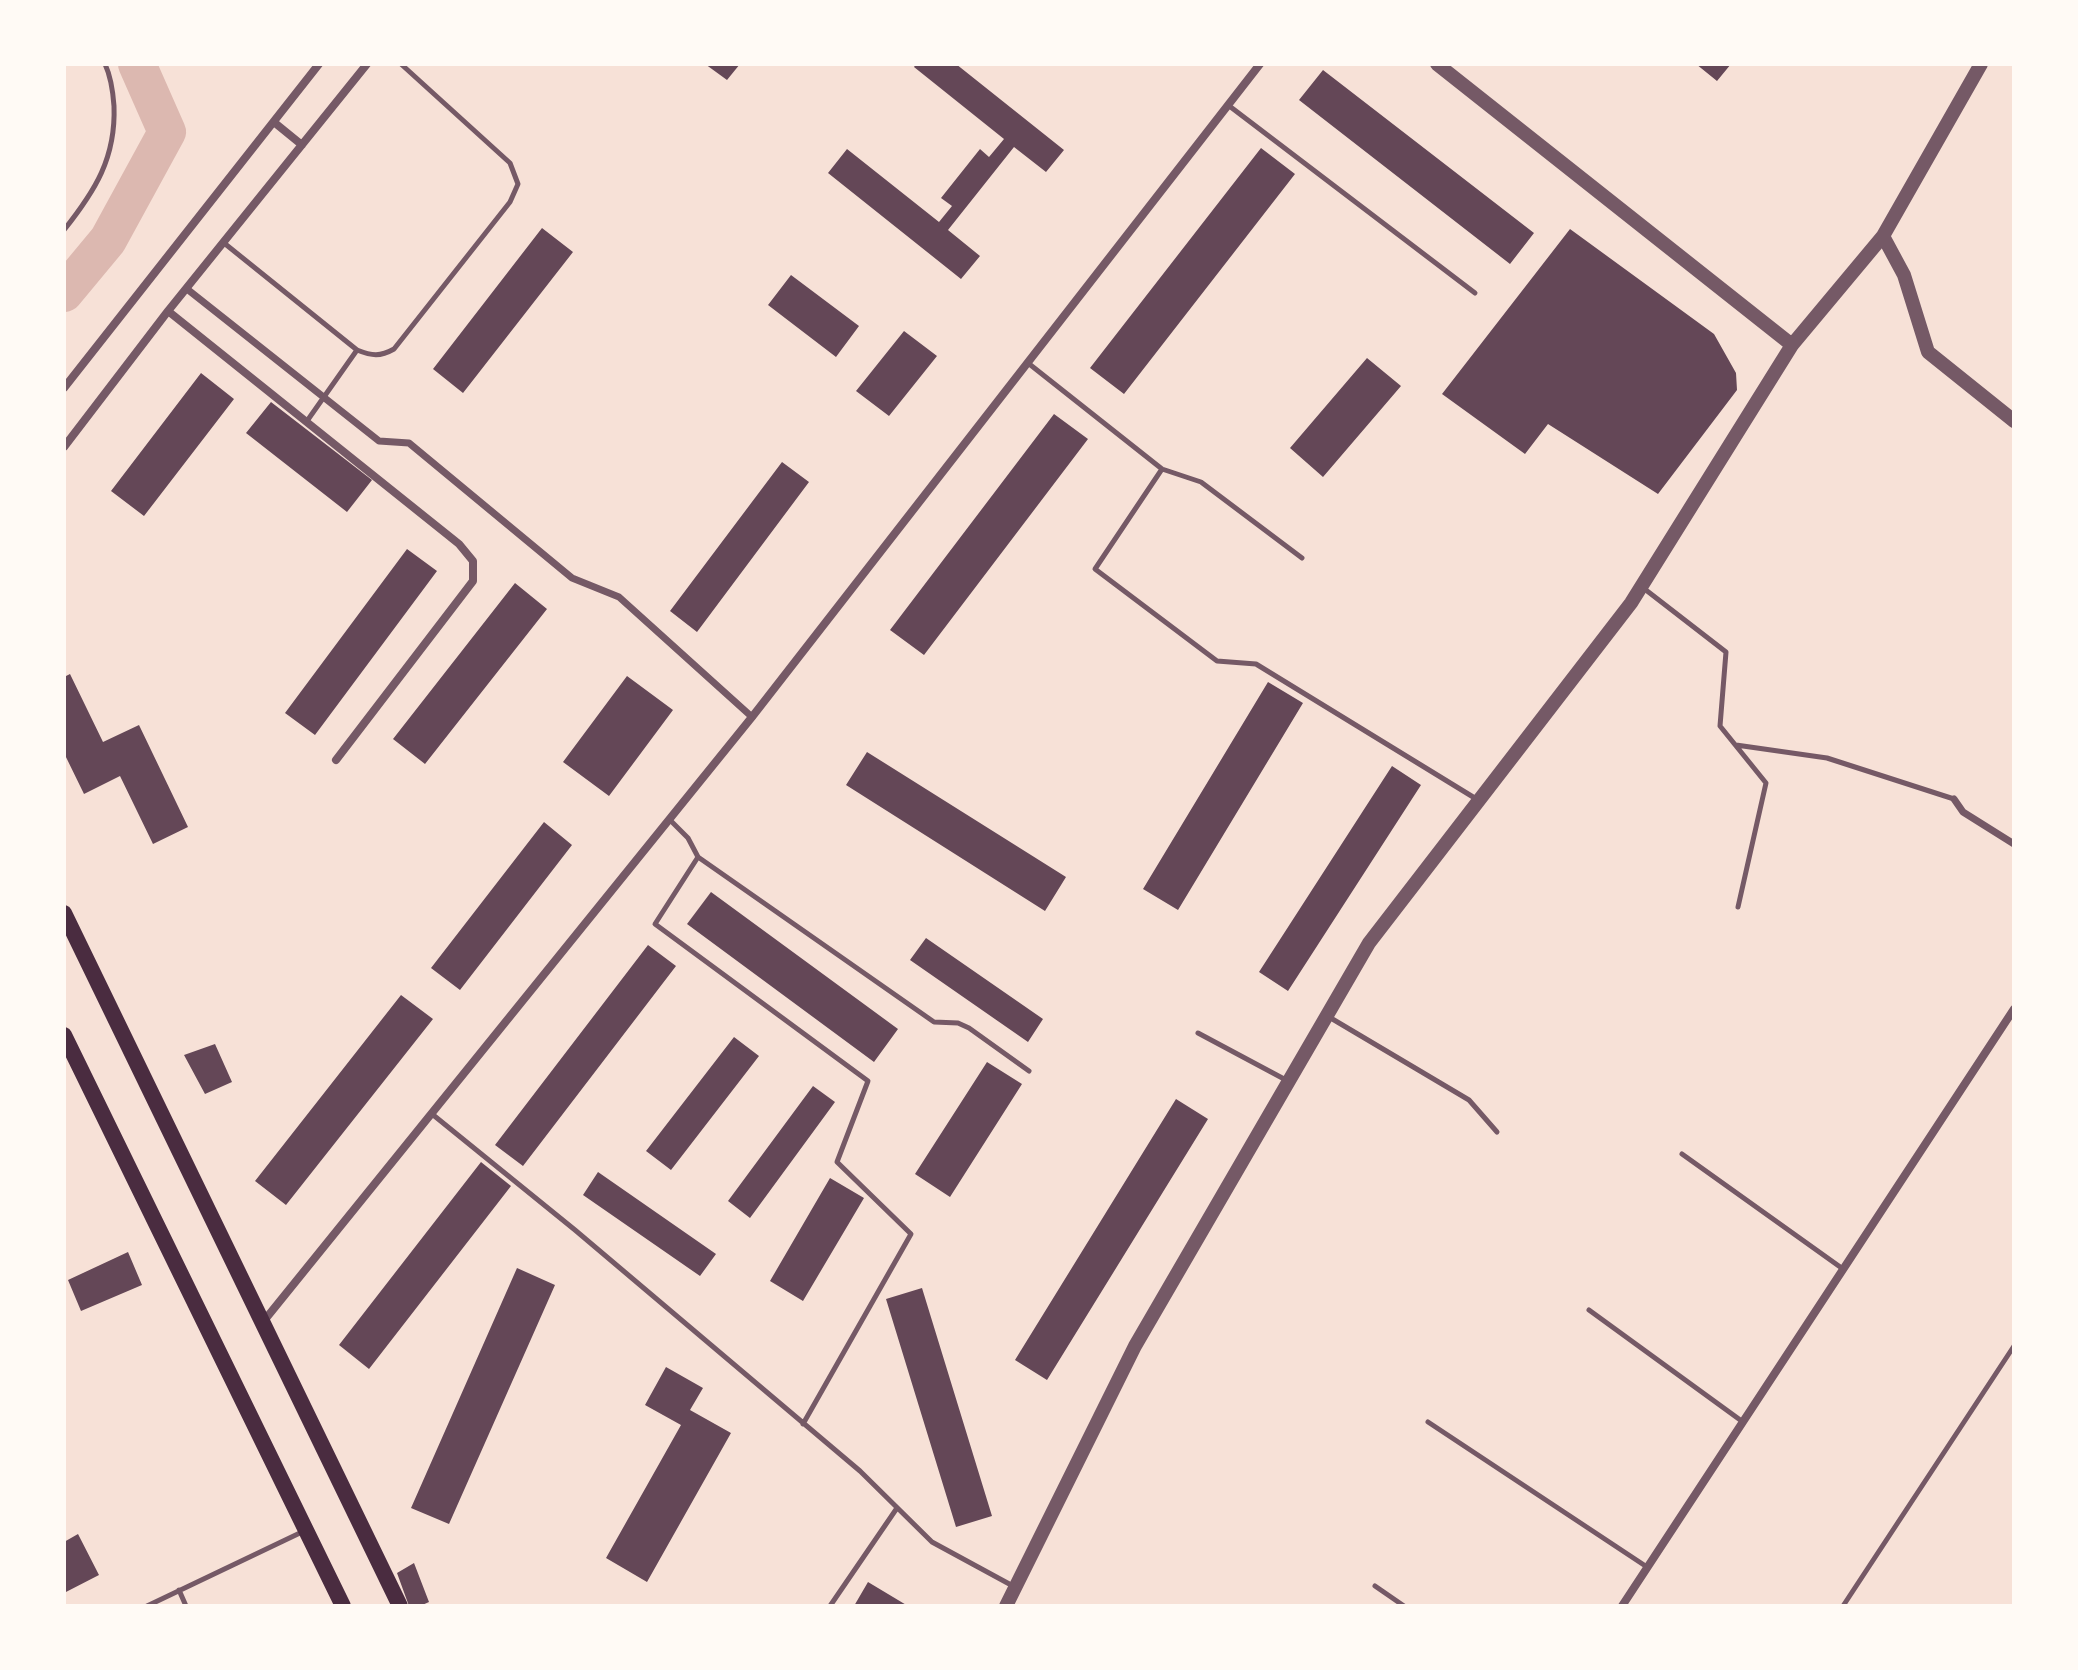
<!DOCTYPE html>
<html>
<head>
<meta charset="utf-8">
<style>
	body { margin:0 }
	#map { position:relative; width:2078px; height:1670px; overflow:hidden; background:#f7e1d7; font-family:"Alegreya Sans",sans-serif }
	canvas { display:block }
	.frame { position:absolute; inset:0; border:66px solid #fffaf5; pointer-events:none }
</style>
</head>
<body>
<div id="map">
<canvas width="2078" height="1670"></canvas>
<div class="frame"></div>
</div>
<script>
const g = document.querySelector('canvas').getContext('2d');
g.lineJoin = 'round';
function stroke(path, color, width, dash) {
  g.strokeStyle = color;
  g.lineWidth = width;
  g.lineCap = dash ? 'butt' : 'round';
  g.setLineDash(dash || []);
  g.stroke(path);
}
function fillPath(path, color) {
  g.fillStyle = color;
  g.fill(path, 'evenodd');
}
const river = new Path2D(`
	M64 293 108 240 167 132 137 64`);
const building = new Path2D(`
	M705 64H740L727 80Z
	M916 64H956L1064 150 1046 172 1014 147 948 230 980 256 961 279 828 173 847 149 939 222 952 206 941 198 980 149 989 157 1004 139 914 67Z
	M1696 64H1731L1717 81Z
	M1323 70 1534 233 1510 264 1299 100Z
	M1261 148 1295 174 1124 394 1090 368Z
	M542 228 573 252 463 393 433 369Z
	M1570 229 1714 334 1736 373 1737 390 1658 494 1548 424 1525 454 1442 394Z
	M791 275 859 326 836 357 768 305Z
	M904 331 937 356 889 416 856 391Z
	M1367 358 1401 386 1323 477 1290 448Z
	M201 373 234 399 144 516 111 491Z
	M271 402 372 480 347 512 246 433Z
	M1054 414 1088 439 924 655 890 630Z
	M782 462 809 482 697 632 670 611Z
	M407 549 437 571 315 735 285 713Z
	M515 583 547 609 425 764 393 739Z
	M70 674 103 742 139 725 188 827 153 844 120 776 84 794 64 753V677Z
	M627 676 673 710 609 796 563 762Z
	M1268 682 1303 703 1178 910 1143 889Z
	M867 752 1066 877 1045 911 846 785Z
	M1392 766 1421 785 1288 991 1259 972Z
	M544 822 572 845 460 990 431 968Z
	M711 892 898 1029 874 1062 687 924Z
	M926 938 1043 1019 1028 1042 910 960Z
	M648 945 676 966 523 1166 495 1145Z
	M401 995 433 1019 286 1205 255 1181Z
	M734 1037 759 1056 671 1170 646 1151Z
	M215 1044 232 1082 205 1094 184 1055Z
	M987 1062 1022 1084 950 1197 915 1174Z
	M813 1086 835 1102 750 1218 728 1201Z
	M1176 1099 1208 1119 1047 1380 1015 1360Z
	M481 1162 511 1186 369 1369 339 1345Z
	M598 1172 716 1254 700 1276 583 1195Z
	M830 1178 864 1198 803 1301 770 1281Z
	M128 1252 142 1285 81 1311 68 1280Z
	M517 1268 555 1285 449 1524 411 1508Z
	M922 1288 992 1516 956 1527 886 1299Z
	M666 1367 703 1388 690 1410 731 1433 647 1582 606 1558 681 1425 645 1405Z
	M78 1534 99 1575 64 1593V1542Z
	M414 1563 429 1602 420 1606H409L397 1573Z
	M868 1582 908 1606H854Z`);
const service = new Path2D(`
	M1228 105 1475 293
	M64 230C95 191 116 158 114 106 113 92 111 77 105 64
	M224 243 357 350C372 356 380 357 394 349L510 202 518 184 510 163 401 64
	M1028 363 1162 469 1095 569 1217 661 1256 664 1478 800
	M307 421 357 350
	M1162 469 1201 482 1302 558
	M1642 587 1726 652 1720 726 1766 783 1738 907
	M1736 745 1827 758 1954 799
	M670 820 688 838 698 857 655 924 868 1081 837 1162 911 1234 803 1424
	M698 857 934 1022 958 1023 969 1028 1029 1071
	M1329 1017 1469 1100 1497 1132
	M1198 1033 1286 1080
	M432 1114 575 1230 860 1471 932 1542 1013 1586
	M1682 1154 1843 1269
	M1589 1310 1743 1422
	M1428 1422 1647 1567
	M1375 1586 1404 1606
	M179 1590 186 1606
	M147 1606 302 1532
	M830 1606 897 1508
	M1843 1606 2014 1346`);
const pedestrian = new Path2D(`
	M187 289 379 441 409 443 572 578 619 597 752 717
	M1954 799 1963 812 2014 844`);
const minor = new Path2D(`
	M275 123 302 145
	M168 311 459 544 473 561V581L336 760
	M64 388 319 64
	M64 447 168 311 367 64
	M263 1322 752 717 1260 64
	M1622 1606 2014 1009`);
const tertiary = new Path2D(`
	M1437 64 1792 345
	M1883 236 1904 275 1928 352 2014 421
	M1006 1606 1135 1346 1369 943 1631 603 1792 345 1883 236 1981 64`);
const secondary = new Path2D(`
	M64 913 400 1606
	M64 1035 343 1606`);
stroke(river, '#dcb8b0', 38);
fillPath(building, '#644757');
stroke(service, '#755966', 5);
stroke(pedestrian, '#755966', 7);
stroke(minor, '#755966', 8);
stroke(tertiary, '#755966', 14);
stroke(secondary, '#4a2c40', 16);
</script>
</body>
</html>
